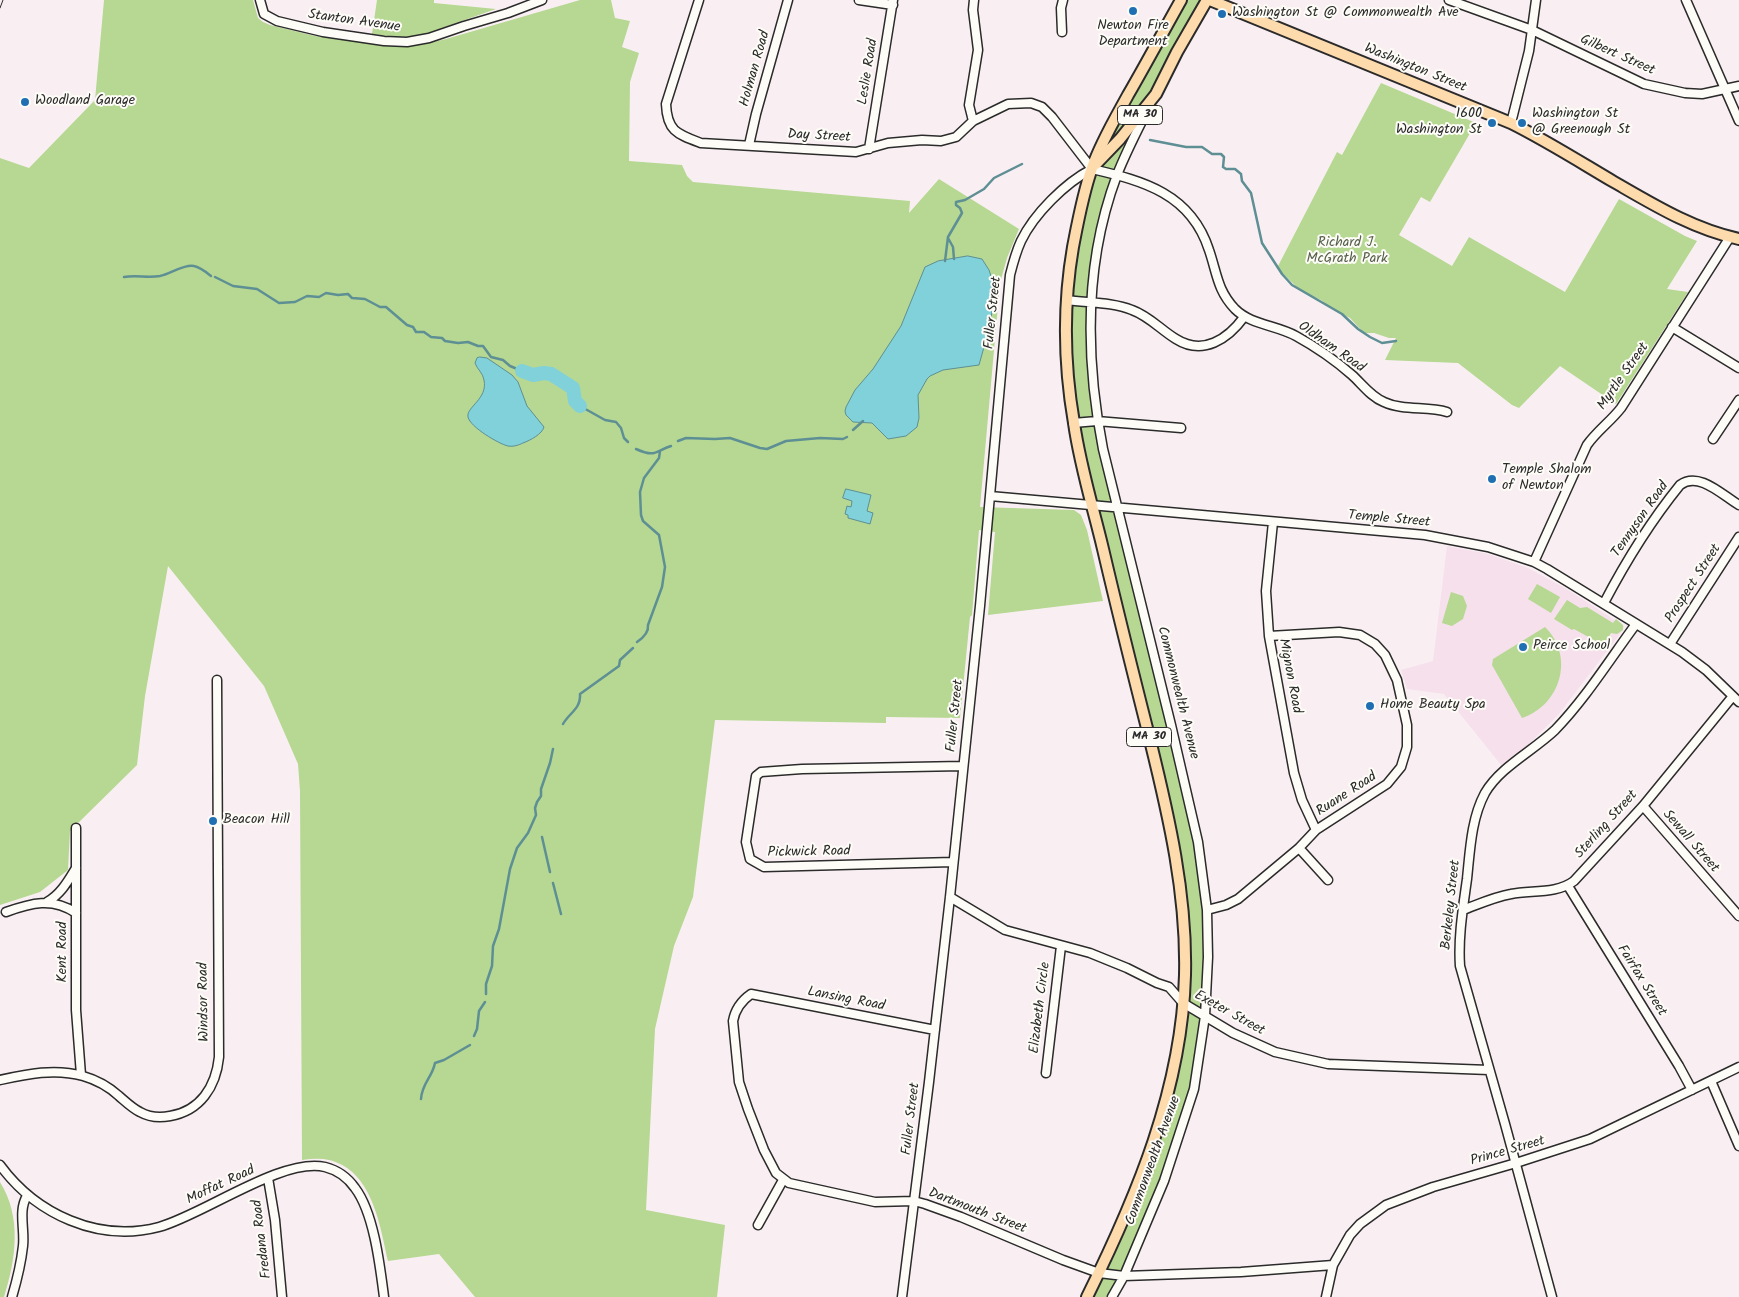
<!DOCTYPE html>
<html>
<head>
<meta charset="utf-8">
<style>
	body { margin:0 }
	canvas { display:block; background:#f9eff2 }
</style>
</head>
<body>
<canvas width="1739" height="1297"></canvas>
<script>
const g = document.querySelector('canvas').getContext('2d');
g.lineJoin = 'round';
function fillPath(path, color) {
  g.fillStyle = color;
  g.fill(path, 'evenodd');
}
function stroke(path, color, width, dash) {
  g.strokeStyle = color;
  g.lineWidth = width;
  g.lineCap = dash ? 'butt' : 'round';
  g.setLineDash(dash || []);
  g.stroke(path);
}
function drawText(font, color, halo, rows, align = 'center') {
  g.font = font + ' Kalam,sans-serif';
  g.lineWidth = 4;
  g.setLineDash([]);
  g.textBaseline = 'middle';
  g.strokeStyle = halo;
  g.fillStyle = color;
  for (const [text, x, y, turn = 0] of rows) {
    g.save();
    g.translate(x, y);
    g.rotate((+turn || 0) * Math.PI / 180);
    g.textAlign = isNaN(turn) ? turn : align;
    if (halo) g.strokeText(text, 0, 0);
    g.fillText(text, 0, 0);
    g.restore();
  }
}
const built = new Path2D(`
	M1447 546 1488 554 1528 568 1565 588 1624 626 1623 630 1559 714 1530 743 1501 765 1444 694 1407 689 1401 670 1433 661Z`);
const green = new Path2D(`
	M104 0H253L258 18 263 22 270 25 315 36 400 46 423 44 446 39 580 0H611L615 18 630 21 622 47 639 53 630 82 629 161 682 165 687 176 693 182 910 201 909 213 939 179 1019 229 1007 258 1000 283 980 507 1074 510 1081 515 1087 530 1103 601 988 615 995 532 979 530 972 615 970 617 960 718 886 717V723L715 720 693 897 674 946 655 1029 646 1210 725 1225 717 1297H475L439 1254 388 1261C380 1225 372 1170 329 1160 320 1158 311 1159 302 1160L300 791 298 764 264 686 168 566 145 696 137 765 70 831 68 870 40 892 0 905V158L29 168 95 100Z
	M377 0H434V3L496 9 422 35 405 38 372 34Z
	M1181 0H1207L1156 94 1118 175 1094 274V403L1198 842 1207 910 1199 1058 1174 1152 1112 1297H1087L1152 1148 1180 1033 1182 899 1073 423 1067 300 1092 169Z
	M1381 83 1476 123 1430 202 1421 197 1399 235 1452 266 1469 237 1565 292 1619 199 1685 236 1697 241 1667 289 1688 292 1616 404 1560 366 1519 408 1512 405 1458 363 1385 360 1396 338H1389L1374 333H1364L1350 318 1334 310 1321 300 1301 291 1277 268 1337 152 1342 155Z
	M1537 584 1560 597 1551 613 1528 599Z
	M1451 592 1463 596 1467 606 1463 619 1452 626 1442 623Z
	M1567 600 1580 608 1587 607 1613 623 1616 619 1623 625V630L1617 634 1611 633 1603 645 1574 629 1572 630 1554 619Z
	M1545 627C1575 656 1561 705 1522 718L1492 665 1493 659Z
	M0 1182C22 1217 16 1259 4 1297H0Z`);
const water = new Path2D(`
	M968 256 982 259 989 270 992 279 991 298 992 311 989 334 984 347 979 365 943 370 930 376 927 379 918 395 919 418 917 427 906 436 888 439 872 423 853 422 846 415 845 411 846 407 855 390 873 369 901 326 925 267 938 261Z
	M480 357 487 358 512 375 518 382 527 406 544 427C542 434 531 440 523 443 519 445 513 447 508 446 499 444 470 427 468 417 466 407 488 399 484 380 483 373 477 369 475 363L477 358Z
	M846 489 871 495 867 511 873 513 870 524 848 518V515L845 514 847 506 851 507 852 501 843 498Z`);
const stream = new Path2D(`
	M1150 140 1186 147H1202L1212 154H1221L1224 157 1223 167 1226 169H1235L1241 174 1242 181 1251 193 1262 243 1282 274 1292 285 1342 314 1358 329 1370 337 1382 343 1396 341
	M948 238 953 247 954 259
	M945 261 948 237 962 213 960 208 956 205V202L965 200 984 189 994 178 1022 164
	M124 277C136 275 148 278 160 276 170 274 184 264 194 266 200 267 206 272 211 276
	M215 277 233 286 257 289 279 303 295 302 307 296 319 297 326 293 338 295 348 294 352 298 365 299 380 307H386L407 325 413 327 416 332H424L431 337 442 338 445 341 458 343 468 342 478 346H483L491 357 503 360 510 366 522 371
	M580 406 605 420 616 422 621 428 624 438 628 442
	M853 430 863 421
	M678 441 686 438 715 439 730 438 760 448 767 449 786 441 820 438 843 439 847 437
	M636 449C656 458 655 451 671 446
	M637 642C643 638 649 633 648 625L662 587 665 567 659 535 643 521 641 515 640 492 644 478 659 458 660 451
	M563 724C569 713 581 709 580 694L619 666 620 660 633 648
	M542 837 550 872
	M553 883 561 914
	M486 994V984L492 966 493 946 499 929 510 869 517 848 528 833 536 815 535 808 537 802 541 796V789L550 763 553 749
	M474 1036 477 1029 479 1011 485 1002
	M421 1099C422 1083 432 1078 435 1063L444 1060 470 1045`);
const river = new Path2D(`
	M522 371 533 375 544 373 551 374 573 388 575 401 580 406`);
const minor = new Path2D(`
	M260 0 264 14 277 21 323 32 384 41 407 42 429 38 464 26 508 13 542 0
	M699 0 666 104C667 131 677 134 701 143L856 152 888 143 922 140 941 141 956 137 973 121 1008 104 1031 103 1042 107 1052 117 1092 169
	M859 0 893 5
	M1449 0 1532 30 1644 84 1685 93 1702 94 1739 86
	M1686 0 1739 121
	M1062 32 1061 8 1063 0
	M973 121 969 105 978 50 973 10 974 0
	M1511 123 1529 51 1536 0
	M749 145 756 114 788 0
	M869 149 893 0
	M1092 169C1144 181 1191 194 1209 250 1217 273 1217 290 1235 309 1251 325 1276 325 1296 336 1316 347 1336 361 1352 375 1362 384 1371 397 1384 402 1403 411 1427 406 1447 412
	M1067 300C1088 303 1112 302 1132 310 1149 316 1161 330 1176 339 1203 356 1228 339 1244 317
	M1672 327 1739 368
	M1073 423 1097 421 1181 428
	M1713 439 1739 400
	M990 496 1425 535 1488 547 1534 562 1547 569 1682 652 1706 670 1739 702
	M1273 522 1266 591 1269 636 1294 773 1302 800 1316 830
	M1534 562 1587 445C1597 431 1611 421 1621 408L1730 237
	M1604 603C1626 561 1650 522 1680 485 1699 471 1722 495 1739 505
	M1670 644 1739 537
	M1643 806 1739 916
	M76 828V1010L81 1075
	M1299 848 1328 880
	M953 862 764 867 750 859 746 842 756 776 761 772 802 769 963 766
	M1568 886 1679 1066 1692 1090
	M950 897 1005 930 1090 953 1127 968 1157 983 1169 987 1183 1003 1233 1033 1275 1052 1328 1064 1489 1070
	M47 902C61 894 68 881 76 868
	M1207 910 1226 905 1238 899 1299 848 1316 830 1387 784 1401 767 1407 747V725L1397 680 1385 655 1375 644 1360 635 1339 632 1269 636
	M1463 910C1479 904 1494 897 1511 894 1531 890 1557 894 1574 881L1643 806 1733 696
	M6 912C31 903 52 897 76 913
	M935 1030 751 994C741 1001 735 1010 733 1021L739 1082 748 1109 764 1150 776 1173 789 1183 875 1202 914 1201 925 1204 961 1217 1063 1260 1099 1273 1124 1276 1241 1272 1333 1265
	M1046 1073 1061 946
	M0 1080C27 1074 55 1068 83 1076 97 1080 108 1086 119 1096 126 1102 132 1108 140 1112 149 1117 160 1118 170 1116 200 1111 216 1087 219 1057L217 680
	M1711 1081 1739 1146
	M0 1165C36 1214 98 1243 159 1227 203 1215 282 1157 325 1167 337 1170 348 1178 355 1188 374 1213 380 1266 384 1297
	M268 1178 275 1220 282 1297
	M758 1225 783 1180
	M12 1297C17 1280 21 1264 23 1246 25 1230 18 1210 27 1196
	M902 1297 929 1082 950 897 980 606 1010 275C1013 263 1016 252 1021 241 1034 214 1065 183 1092 169
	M1112 1297 1124 1276 1164 1181 1194 1089 1205 1016 1208 957 1207 910 1198 842 1171 725 1103 449C1085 357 1084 263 1117 175 1126 152 1137 131 1148 109
	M1326 1297 1333 1265 1350 1235 1360 1224 1386 1205 1433 1187 1516 1163 1590 1139 1739 1067
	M1552 1297 1505 1124 1460 966C1458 937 1463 908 1467 879 1470 851 1471 819 1485 793 1500 767 1533 751 1555 730 1586 698 1610 659 1636 624`);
const major = new Path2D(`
	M1210 0 1511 123C1547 141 1580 162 1614 182 1654 205 1693 229 1739 239
	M1096 164 1120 139 1156 94 1177 52 1207 0
	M1087 1297C1137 1196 1182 1089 1185 975 1187 895 1169 817 1150 740 1134 677 1118 613 1103 549 1093 507 1080 466 1074 423 1064 365 1063 305 1073 247 1078 221 1083 193 1092 168 1101 142 1115 119 1128 95 1146 64 1163 32 1181 0`);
const tram = new Path2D(`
	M0 8 3 0`);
const markers = [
	[1133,11,5,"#1f6fb2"],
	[1222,14,5,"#1f6fb2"],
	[25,102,5,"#1f6fb2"],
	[1492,123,5,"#1f6fb2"],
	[1522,123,5,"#1f6fb2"],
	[1492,479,5,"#1f6fb2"],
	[1523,647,5,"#1f6fb2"],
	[1370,706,5,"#1f6fb2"],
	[213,821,5,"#1f6fb2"]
];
const shields = [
	[1140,115,45],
	[1149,737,45]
];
const shieldNames = [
	["MA 30",1140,115],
	["MA 30",1149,737]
];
const poiNames = [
	["Washington St @ Commonwealth Ave",1232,14],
	["Newton Fire",1133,27,"center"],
	["Department",1133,43,"center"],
	["Woodland Garage",35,102],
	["1600",1482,115,"right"],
	["Washington St",1482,131,"right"],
	["Washington St",1532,115],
	["@ Greenough St",1532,131],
	["Temple Shalom",1502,471],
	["of Newton",1502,487],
	["Peirce School",1533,647],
	["Home Beauty Spa",1380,706],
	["Beacon Hill",223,821]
];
const streetNames = [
	["Stanton Avenue",354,22,8],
	["Gilbert Street",1617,56,24],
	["Holman Road",756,69,-74],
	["Washington Street",1415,69,22],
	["Leslie Road",869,72,-81],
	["Day Street",819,137,3],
	["Fuller Street",994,313,-84],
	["Oldham Road",1331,348,35],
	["Myrtle Street",1624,377,-55],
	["Temple Street",1389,520,5],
	["Tennyson Road",1641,520,-55],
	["Prospect Street",1694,584,-57],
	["Mignon Road",1289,676,79],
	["Commonwealth Avenue",1177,693,76],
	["Fuller Street",956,716,-84],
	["Ruane Road",1347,795,-33],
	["Sterling Street",1607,825,-48],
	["Sewall Street",1690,842,49],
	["Pickwick Road",809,853,-1],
	["Berkeley Street",1452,905,-84],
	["Kent Road",64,952,-90],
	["Fairfax Street",1641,981,58],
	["Lansing Road",846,1000,11],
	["Windsor Road",205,1002,-91],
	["Elizabeth Circle",1041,1008,-83],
	["Exeter Street",1229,1014,29],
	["Fuller Street",912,1119,-83],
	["Prince Street",1508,1152,-16],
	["Commonwealth Avenue",1154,1161,-70],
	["Moffat Road",221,1186,-25],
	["Dartmouth Street",977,1212,21],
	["Fredana Road",263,1239,-97]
];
const parkNames = [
	["Richard J.",1347,244],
	["McGrath Park",1347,260]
];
fillPath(built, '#f5e0ec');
fillPath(green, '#b6d892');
fillPath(water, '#80d1da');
stroke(water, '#5e8f94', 1);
stroke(stream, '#5e8f94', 2.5);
stroke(river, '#80d1da', 14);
stroke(minor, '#2b2b2b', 11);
stroke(major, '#2b2b2b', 14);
stroke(minor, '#fdfcf7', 8);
stroke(major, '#fedbac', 10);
stroke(tram, '#2b2b2b', 1);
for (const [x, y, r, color] of markers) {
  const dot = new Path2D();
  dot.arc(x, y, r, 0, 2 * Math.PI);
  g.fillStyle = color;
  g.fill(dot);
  stroke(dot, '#fdfcf7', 2);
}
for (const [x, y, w] of shields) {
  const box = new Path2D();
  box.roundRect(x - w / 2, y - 9.5, w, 19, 4);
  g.fillStyle = '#fdfcf7';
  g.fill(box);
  stroke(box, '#2b2b2b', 1);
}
drawText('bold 12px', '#2b2b2b', null, shieldNames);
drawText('14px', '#2b2b2b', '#fdfcf7', poiNames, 'left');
drawText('14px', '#2b2b2b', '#fdfcf7', streetNames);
drawText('14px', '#555f4a', '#fdfcf7', parkNames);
</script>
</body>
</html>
